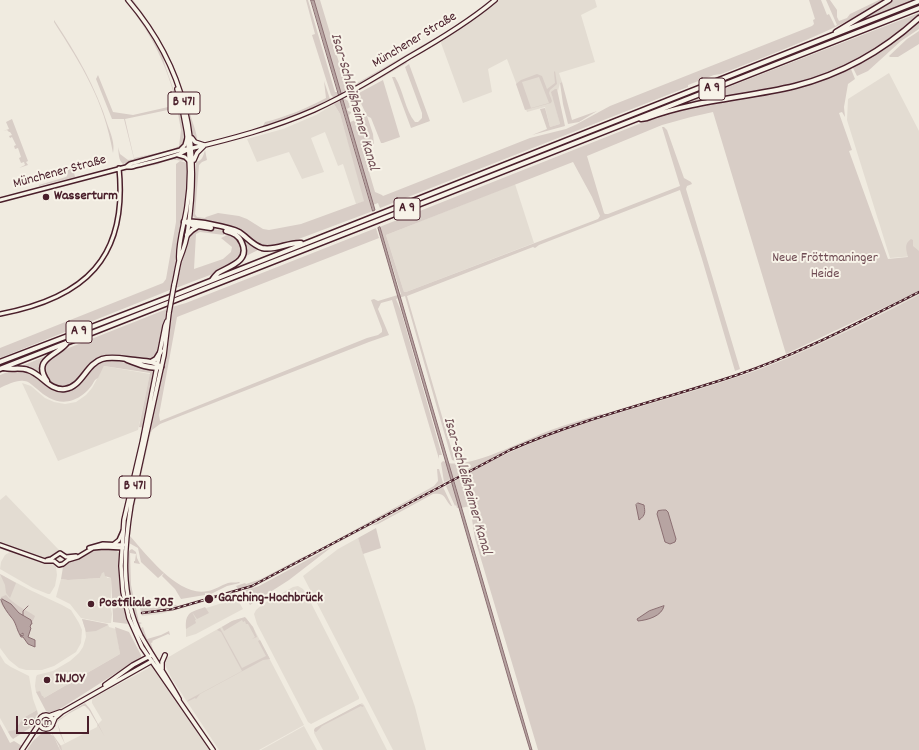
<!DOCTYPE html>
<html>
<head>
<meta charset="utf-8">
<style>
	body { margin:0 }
	#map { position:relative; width:919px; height:750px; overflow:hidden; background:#f0ebe0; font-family:Dekko,sans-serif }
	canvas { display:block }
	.scale { position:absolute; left:16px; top:716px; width:73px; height:18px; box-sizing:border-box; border:2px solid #4a1f2b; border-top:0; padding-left:5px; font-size:12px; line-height:14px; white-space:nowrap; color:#4a1f2b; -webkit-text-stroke:3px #f7f3e8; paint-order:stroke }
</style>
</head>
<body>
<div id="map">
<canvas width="919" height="750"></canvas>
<div class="scale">200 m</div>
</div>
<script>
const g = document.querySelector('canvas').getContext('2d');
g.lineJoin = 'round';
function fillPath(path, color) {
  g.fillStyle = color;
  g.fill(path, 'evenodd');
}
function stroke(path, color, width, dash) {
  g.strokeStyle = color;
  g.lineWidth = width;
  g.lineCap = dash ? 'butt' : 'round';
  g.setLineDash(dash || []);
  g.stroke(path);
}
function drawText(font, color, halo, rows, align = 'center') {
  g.font = font + ' Dekko,sans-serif';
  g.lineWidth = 4;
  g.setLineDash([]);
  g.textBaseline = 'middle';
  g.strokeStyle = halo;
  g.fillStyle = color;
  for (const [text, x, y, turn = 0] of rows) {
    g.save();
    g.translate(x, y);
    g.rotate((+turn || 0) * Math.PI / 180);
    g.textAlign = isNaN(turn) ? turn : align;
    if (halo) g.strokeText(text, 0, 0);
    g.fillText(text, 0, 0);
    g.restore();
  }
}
const built = new Path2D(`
	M498 0H595L597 7 581 15 595 62 559 73 562 82 560 83 558 91 557 89 552 96 554 100 560 124 550 127 545 107 527 112 507 59 488 69 492 92 463 103 441 43 442 36 460 28 479 15Z
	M889 73 919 131V263L914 256 890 258 847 120 848 99Z
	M334 104 340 114 365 201 356 204 343 164 338 166 325 132 311 138 324 172 302 179 289 152 257 162 247 139 283 129 316 115Z
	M515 184 534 243 406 292H404L386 235Z
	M919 292V295L821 344 787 358 704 388 565 430 512 451 252 588 176 610 160 614 142 616 141 612 187 604 230 592 260 581 484 461 523 443 571 425 750 370 792 353 837 333Z
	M104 366 150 374 138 430 58 461 22 383 31 386 45 398 54 402 65 404 76 402 86 395 92 388Z
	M6 495 59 550 60 559 43 560 0 546V500Z
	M358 538 415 707 426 750H393L303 576 338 549Z
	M10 552 39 562 51 563 56 567 57 575 55 586 50 594H48L33 588 0 569 1 562 5 555Z
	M102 572H105L107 578H111V609L112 614 111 623H106L81 618 70 604 56 597 61 579 68 580 100 578Z
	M0 574 30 590 62 605 71 610 79 623 82 630 81 643 76 652 54 666 42 670H26L19 668 9 660 0 648Z
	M298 586 303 589 311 603 359 697V699L311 724 308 722 257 624 254 614 256 610 263 604 293 587Z
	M232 600 239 602 243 609 196 634 186 637V621L190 613Z
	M242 618H246L253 627 304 725 259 750H219L172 679 165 665 164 661 167 658 184 648 232 621Z
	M82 619 108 624 109 627 116 629 120 654 44 698 42 697 40 692H36L35 686 36 677 37 675 53 671 70 661 79 653 83 647 86 637 85 628Z
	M0 655 5 663 11 667 29 676 33 699 37 710 23 718 15 730 8 732 0 718Z
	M156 661 199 730 213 750H60L58 747 97 727V725L102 720 92 703V700L93 698 147 669Z
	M362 703 364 705 387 750H323L314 733V729Z
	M304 726 317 750H261Z`);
const green = new Path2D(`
	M124 0H126C138 15 150 31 160 47 163 52 163 57 164 62 169 80 191 129 183 145L175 150 123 164C118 160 119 153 118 147L120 154 128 160 134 159 124 119H112L96 79 98 75 113 112 133 115 177 105C167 65 151 32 124 0ZM177 108 181 130 179 146 171 150 134 158 125 119Z
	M130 0H133C160 35 180 74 191 117 193 124 197 133 197 140L194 139 192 136C183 86 163 40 130 0Z
	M306 0H308L335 92H338L339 96 334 98 331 95 312 35 315 34Z
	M314 0H320L347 89 433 39 437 38 356 87 346 91H343L344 93 341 94Z
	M809 0H821L827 15 829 14 835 26 837 25 826 0H830L837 10V17L839 21 847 18 850 14 879 0H885C833 32 777 52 721 74L714 75 688 85V87L675 92 380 208 378 203 373 205 343 100 345 99 348 101 350 107 347 109 348 111 351 112V113L349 115 350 122 367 116 358 97 360 96 362 101 359 93 383 80 400 137 383 143H381L371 118 367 116 373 134 374 145 362 148 375 192 382 195 383 196 530 138 566 129 577 124 610 106 812 26 814 24 813 20 815 19Z
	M892 0H914L863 20 862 19Z
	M919 4V5L809 49V47Z
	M919 13V15C887 48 843 72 798 84 775 90 750 92 726 96 713 98 695 105 682 105Z
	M54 20C76 53 96 87 108 126 111 134 115 144 113 153 104 100 82 66 54 22Z
	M919 22V29L901 41 868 71 857 76 853 68 889 46Z
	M919 31V44L898 57H890L889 56 907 39Z
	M406 61 407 63 350 96 352 93Z
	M409 64 430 121 411 128 392 77H395C404 92 405 110 415 122H418L422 118V113L405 67Z
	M851 69 855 79 848 84 844 107 845 117 842 112 839 113 852 150 849 151 888 259 908 257C906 249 904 244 911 239L913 240V246L919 251V291L786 354 713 112 691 117 662 125 587 156 604 213 605 214H608L680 186 662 127H664L667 130 684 178 691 182 692 184 687 186 686 189 740 369 735 371 702 259 680 190 539 245 535 248 533 247 407 296 455 461 452 460 405 296 396 299 401 311 441 452 442 455H439V459L392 300 381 303 378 309 389 335 369 342 160 424 152 430 150 435 131 522 130 536C147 555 179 598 208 591 215 590 221 585 228 583 232 582 235 583 239 582L240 583 227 586 211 594 205 593V595L181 599 175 589 162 576 164 573 158 578 141 562 138 548 129 543 133 505 159 389 168 345 172 307 186 303 376 228 379 238 177 317 159 415 160 421 367 338 378 335 382 332V329L371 300 374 299 378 301 401 294 380 227 382 226 644 122 695 107 796 89 824 80ZM573 162 592 197 600 216 598 219 406 292H404L386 235Z
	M555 71 557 84 550 90 549 93 552 101 551 103 525 110 516 84 521 80 537 74 542 76 547 89 555 83 554 72ZM539 77 549 103 531 108 522 82Z
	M738 75 739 77 657 108V107Z
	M324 81 330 99 302 113 262 128 265 122C286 117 307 108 326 98Z
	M562 82 572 120 597 111 579 122 568 124 563 104 560 83Z
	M555 89H557L565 126 532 135 547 129 540 109 545 108 550 127 560 124 551 92Z
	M340 101 373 211 288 243C272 247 264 249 250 238 245 234 241 230 234 228 222 224 208 222 195 218L193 216V211L196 162C203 160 203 156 205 150L207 160 202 162 199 165 195 214 197 217 205 218 206 217 218 213 239 216 247 219 263 229 269 230 301 224 364 201 340 114 334 104Z
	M12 119 28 161 26 162 28 165 19 168 25 165 24 162 21 163 19 158 21 157 18 148 15 149 14 146 16 145 12 137 10 138 9 136 12 135 10 132H9L7 130 3 131 9 129 6 122Z
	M588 134 589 136 363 225 362 223Z
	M177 156H181L186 161C175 161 170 156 159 164L122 172Z
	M180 161 188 163C189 205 180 248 170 290L0 358V348L163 283 166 279 176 222V164Z
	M73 168 75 177 39 186V185L66 177 67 176 68 170Z
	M202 227 225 231 224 235 200 232 196 234 194 269 223 259 231 252 232 247 221 238 231 233 239 238 243 251 239 260 223 270 176 288C179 276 185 242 191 233 194 229 198 228 202 227Z
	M234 232 238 233 260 249 246 256 245 247Z
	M294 249 295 251 174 299V297Z
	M919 295V750H538L475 539 470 506 461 508 454 482C468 472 486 464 502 456 575 421 655 405 731 379 797 358 858 326 919 295Z
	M169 299V301L0 367V365Z
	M167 309 157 355 152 360C137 360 121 353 106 356 86 359 86 377 72 385 59 392 38 380 45 364 47 360 52 356 56 353Z
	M46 356 43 361 44 378 30 369 22 366Z
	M104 360 118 361 154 370V373L144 428 139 427 150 373 104 366 98 378C94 380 94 382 92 385 87 392 81 397 73 400 59 405 47 398 37 389 33 386 29 381 24 381 16 380 7 385 0 388V375C10 371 21 368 31 372 47 379 47 393 69 390L93 366Z
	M601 414 602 415 552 432 523 443 453 478 448 463C473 468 526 439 551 430 567 424 584 419 601 414Z
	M443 461 446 462 451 479 444 482 441 463Z
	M437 469H439L443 483 320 549 434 486 438 481Z
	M452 483 459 508H457L456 505 455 506 446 486Z
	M443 487 452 506H451C444 499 446 492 433 494L378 524 371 526Z
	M376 528 381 548 363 554 358 538Z
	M333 546 289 580 250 605 241 592 259 586Z
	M97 549 116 550 119 553 122 593 128 624 113 622V616L111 578 105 576 104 572 102 573 100 578 68 580 61 579 63 567 70 561 78 559 92 551Z
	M132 549 136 552 137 558 140 564 134 563V561H135L136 554 130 553 131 585 139 622 142 623 140 624 141 628 143 627 147 639 161 635 169 631 170 635 168 634 152 641 153 642 151 643 153 650C145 644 141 631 138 623 128 598 127 580 128 553L130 550Z
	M305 556V557L260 581 238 589 236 586 245 583 246 584 261 579Z
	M0 574 16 583 10 598 6 593 5 585Z
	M6 595C14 605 25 609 35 616L32 623C29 616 22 616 17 612 12 607 9 602 2 599L1 601 7 613 0 602 1 597Z
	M168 604 176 605 177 606 141 612 140 608H152L168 606Z
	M205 607 209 613 197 619 192 612 196 620H195L196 623 186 629C185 612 191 612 205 607Z
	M245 617 253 627 257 637 252 639 255 637 248 624H246L245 621 243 622 242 620 224 631 222 627 232 621Z
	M82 619 107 624 108 625 96 631 86 632Z
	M115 627 129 632 141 655V657L63 707 51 713 46 711 36 692 40 691 42 696H43L44 698 120 654Z
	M220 628 242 668 266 656 258 641 260 640 270 659 263 660 200 694 196 699 195 698 187 702 188 700 242 671 221 632 217 630Z
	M85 703 90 709 105 737 89 710 85 706H83L68 714 57 722 65 744 60 734 57 721 70 712Z
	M360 704 364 706 362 707 361 706 322 726 316 732 314 731 315 728Z
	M37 710 38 714 36 716 33 726 13 739 11 737 8 732 9 731 15 730 23 718Z
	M0 724 10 743 14 741 22 746 20 750H0Z
	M51 732 61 746 62 750H61L54 737 60 750H27L33 741 42 733 50 734 53 736Z`);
const water = new Path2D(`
	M311 0H314L375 210 373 211Z
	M380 227 532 750H530L510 684 378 228Z
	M638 503 644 505C645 512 646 515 639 520L636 505Z
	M663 510H666L668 512 676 539 675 542 670 544 665 542 657 514 658 511Z
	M2 599 11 604 19 613 31 620 32 624H31L30 627 31 628 28 637 35 640V647L28 644 23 637H21L20 635 23 636V633L20 635C16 628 16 622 11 617 8 613 3 607 1 600Z
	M664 606C662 616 648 620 638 621L637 619 649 611Z`);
const stream = new Path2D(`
	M23 615V611L28 606`);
const minor = new Path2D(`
	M181 149 185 145 187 138
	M178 155 185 157 189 161
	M126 167H131C145 163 178 157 189 149
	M0 200 126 167 130 164 184 149H189
	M0 314C85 298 128 258 119 168
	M114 544 119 540 123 531
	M0 545 45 561H54L59 565 63 564 68 560 78 557 93 548 104 547 123 548
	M89 548 103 544 125 545
	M47 560 51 559 60 553 66 557 76 556`);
const major = new Path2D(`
	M128 0C186 68 201 142 188 229 187 240 183 251 179 261 177 269 176 277 174 285
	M177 89C188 127 193 167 187 206 185 222 177 245 179 261
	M192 138 195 142 204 145
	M189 149C231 139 273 128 314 110 347 95 378 76 409 57 439 40 469 22 495 0
	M194 160 197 153 204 146
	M169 313 164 355 131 505C124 549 120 595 141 636 153 657 167 677 179 699
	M167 321 165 326 142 443 124 520 121 566 123 592 129 618 142 647 213 750
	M162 669V662L165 655
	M105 685 133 665 150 656
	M39 722a7 7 0 1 1 14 0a7 7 0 1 1-14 0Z
	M49 716 60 712
	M53 723 55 718 62 712 152 661
	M22 750 39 724`);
const highway = new Path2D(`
	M836 32 889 0
	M641 119 647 118C695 100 745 98 795 86 842 74 884 50 919 18
	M184 222C194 220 230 227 239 232 247 237 252 245 262 248 276 251 288 242 301 243
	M185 222 192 225 211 228
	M187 235 192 230 198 226
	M212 280C214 277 216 275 218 273 230 266 250 261 242 243 239 235 233 233 226 231
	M0 362 175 295 919 1
	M151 362 156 359 161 351
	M4 368C12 370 20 367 28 370 42 374 49 391 65 389 82 387 86 364 102 359 112 356 125 359 135 360 144 361 155 361 161 367 151 370 135 363 125 359
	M0 369 919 8
	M47 381C32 359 56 356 66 344`);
const rail = new Path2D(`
	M142 613 173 609 252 586 510 450C583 418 662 400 737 375 800 354 859 322 919 292`);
const majorBridge = new Path2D(`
	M169 313 174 285`);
const markers = [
	[46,197,4,"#4a1f2b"],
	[209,599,5,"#4a1f2b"],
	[91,604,4,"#4a1f2b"],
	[47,680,4,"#4a1f2b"]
];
const shields = [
	[712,89,26],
	[184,103,32],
	[407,209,26],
	[79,332,26],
	[135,487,32]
];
const shieldNames = [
	["A 9",712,89],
	["B 471",184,103],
	["A 9",407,209],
	["A 9",79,332],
	["B 471",135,487]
];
const streetNames = [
	["Münchener Straße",415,41,-31],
	["Münchener Straße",60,173,-15]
];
const poiNames = [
	["Wasserturm",54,197],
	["Garching-Hochbrück",218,599],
	["Postfiliale 705",99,604],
	["INJOY",55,680]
];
const parkNames = [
	["Neue Fröttmaninger",825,259],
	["Heide",825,275]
];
const waterNames = [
	["Isar-Schleißheimer Kanal",353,102,74],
	["Isar-Schleißheimer Kanal",466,486,74]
];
fillPath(built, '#e3dcd2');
fillPath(green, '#d8cdc6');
fillPath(water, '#b7a4a2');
stroke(water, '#8b6f72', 1);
stroke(stream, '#8b6f72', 1);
stroke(minor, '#4a1f2b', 6);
stroke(major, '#4a1f2b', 6);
stroke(highway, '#4a1f2b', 7);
stroke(minor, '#f7f3e8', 3);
stroke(major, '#f7f3e8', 3.5);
stroke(highway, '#f7f3e8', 4);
stroke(rail, '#4a1f2b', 2.5);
stroke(rail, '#f7f3e8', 1, [3]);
stroke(majorBridge, '#4a1f2b', 6, []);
stroke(majorBridge, '#f7f3e8', 3.5);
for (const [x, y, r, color] of markers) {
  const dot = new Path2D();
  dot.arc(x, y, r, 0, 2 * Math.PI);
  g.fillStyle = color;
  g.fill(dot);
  stroke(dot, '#f7f3e8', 1.5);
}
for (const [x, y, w] of shields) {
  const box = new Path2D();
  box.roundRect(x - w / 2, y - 11, w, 22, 3);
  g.fillStyle = '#f7f3e8';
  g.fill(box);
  stroke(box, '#4a1f2b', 1);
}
drawText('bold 13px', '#4a1f2b', null, shieldNames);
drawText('14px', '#4a1f2b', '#f7f3e8', streetNames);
drawText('bold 14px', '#4a1f2b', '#f7f3e8', poiNames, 'left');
drawText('14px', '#6e4a52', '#f7f3e8', parkNames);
drawText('italic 15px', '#704e55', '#f7f3e8', waterNames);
</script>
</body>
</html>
